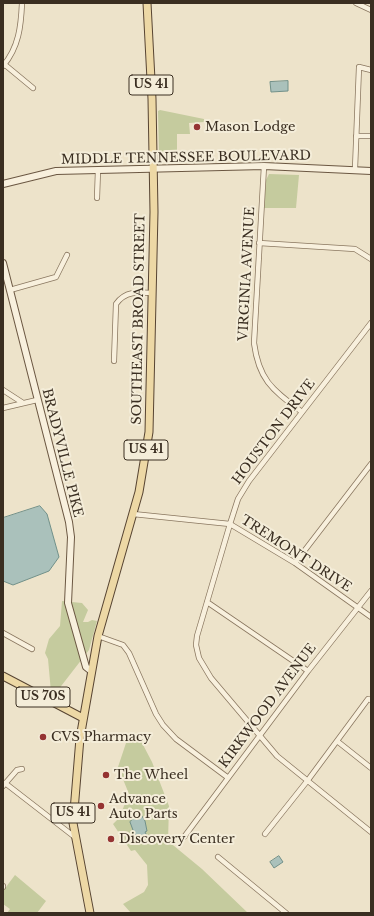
<!DOCTYPE html>
<html>
<head>
<meta charset="utf-8">
<style>
	body { margin:0 }
	#map { position:relative; width:374px; height:916px; overflow:hidden; background:#ede3ca; font-family:"Libre Baskerville",serif }
	canvas { display:block }
	.frame { position:absolute; inset:0; border:4px solid #3a2e21; pointer-events:none }
</style>
</head>
<body>
<div id="map">
<canvas width="374" height="916"></canvas>
<div class="frame"></div>
</div>
<script>
const g = document.querySelector('canvas').getContext('2d');
g.lineJoin = 'round';
function fillPath(path, color) {
  g.fillStyle = color;
  g.fill(path, 'evenodd');
}
function stroke(path, color, width, dash) {
  g.strokeStyle = color;
  g.lineWidth = width;
  g.lineCap = dash ? 'butt' : 'round';
  g.setLineDash(dash || []);
  g.stroke(path);
}
function drawText(font, color, halo, rows, align = 'center') {
  g.font = font + ' "Libre Baskerville",serif';
  g.lineWidth = 4;
  g.setLineDash([]);
  g.textBaseline = 'middle';
  g.strokeStyle = halo;
  g.fillStyle = color;
  for (const [text, x, y, turn = 0] of rows) {
    g.save();
    g.translate(x, y);
    g.rotate((+turn || 0) * Math.PI / 180);
    g.textAlign = isNaN(turn) ? turn : align;
    if (halo) g.strokeText(text, 0, 0);
    g.fillText(text, 0, 0);
    g.restore();
  }
}
const green = new Path2D(`
	M160 110 204 119V122L189 123 190 134H177V158L206 159V161H167L162 159 159 153 158 111Z
	M269 174 299 175 296 208H264L266 180Z
	M62 601 82 603 88 610 83 622H88L92 620 97 621 89 650 55 694 51 692 48 659 45 653 49 639 60 626Z
	M141 741 152 762 169 806 168 841 202 869 248 913H131L123 904 144 892 148 885 147 865 135 850 131 851 113 824 119 818 129 794 118 767 126 743Z
	M15 875 46 901 37 913H7L10 909 3 904V891Z`);
const water = new Path2D(`
	M288 81V91L271 92 270 82Z
	M40 506 47 514 59 557 49 571 13 585 3 581V518Z
	M140 813 145 821 147 831 145 832 147 836 137 841 130 822Z
	M279 856 283 862 274 868 270 862Z`);
const minor = new Path2D(`
	M356 3 371 10
	M4 64 33 88
	M3 66C19 47 21 26 22 3
	M356 136H371
	M264 166 254 343C259 381 273 390 302 412
	M355 169 359 67 371 70
	M97 198 98 170
	M259 243 355 249 371 259
	M10 290 56 277 67 255
	M371 323 249 481 238 499 230 524 197 636 196 645 199 658 211 678 277 756 371 832
	M114 361 116 304C125 291 138 292 152 293
	M3 390 23 403
	M3 408 37 400
	M133 514 230 524 295 563 371 617
	M295 563 371 464
	M207 602 308 671
	M3 633 32 649
	M98 636 123 645 129 653 156 714 163 725 176 739 227 777
	M337 741 371 768
	M5 783 76 838
	M3 786 17 770 22 769
	M265 834 308 780 368 699 371 700
	M184 837 308 671 371 591
	M218 857 286 913
	M3 886V887`);
const secondary = new Path2D(`
	M3 184 56 171 98 170 264 166 371 171
	M3 263 69 522 71 537 68 603 86 667 91 671`);
const primary = new Path2D(`
	M3 676 83 718
	M90 913 73 823 80 738 98 636 139 492 149 432 154 212 152 99 147 3`);
const markers = [
	[197,127,4,"#953332"],
	[43,737,4,"#953332"],
	[106,775,4,"#953332"],
	[101,806,4,"#953332"],
	[111,839,4,"#953332"]
];
const shields = [
	[151,85,44],
	[146,450,44],
	[43,697,54],
	[73,813,44]
];
const shieldNames = [
	["US 41",151,85],
	["US 41",146,450],
	["US 70S",43,697],
	["US 41",73,813]
];
const poiNames = [
	["Mason Lodge",205,127],
	["CVS Pharmacy",51,737],
	["The Wheel",114,775],
	["Advance",109,799],
	["Auto Parts",109,814],
	["Discovery Center",119,839]
];
const streetNames = [
	["MIDDLE TENNESSEE BOULEVARD",186,158,-1],
	["VIRGINIA AVENUE",247,274,-87],
	["SOUTHEAST BROAD STREET",139,319,-89],
	["HOUSTON DRIVE",274,432,-53],
	["BRADYVILLE PIKE",62,453,76],
	["TREMONT DRIVE",296,554,33],
	["KIRKWOOD AVENUE",268,706,-53]
];
fillPath(green, '#c5cb9e');
fillPath(water, '#aac1bb');
stroke(water, '#719089', 1);
stroke(minor, '#89765f', 6);
stroke(secondary, '#6b5742', 8);
stroke(primary, '#574432', 9);
stroke(minor, '#f8f0dd', 4.5);
stroke(secondary, '#f8f0dd', 6);
stroke(primary, '#edd8a5', 7);
for (const [x, y, r, color] of markers) {
  const dot = new Path2D();
  dot.arc(x, y, r, 0, 2 * Math.PI);
  g.fillStyle = color;
  g.fill(dot);
  stroke(dot, '#f4edd9', 1.5);
}
for (const [x, y, w] of shields) {
  const box = new Path2D();
  box.roundRect(x - w / 2, y - 10, w, 20, 3);
  g.fillStyle = '#f4edd9';
  g.fill(box);
  stroke(box, '#3a2e21', 1);
}
drawText('bold 12px', '#3a2e21', null, shieldNames);
drawText('13px', '#3a2e21', '#f4edd9', poiNames, 'left');
drawText('13px', '#3a2e21', '#f4edd9', streetNames);
</script>
</body>
</html>
